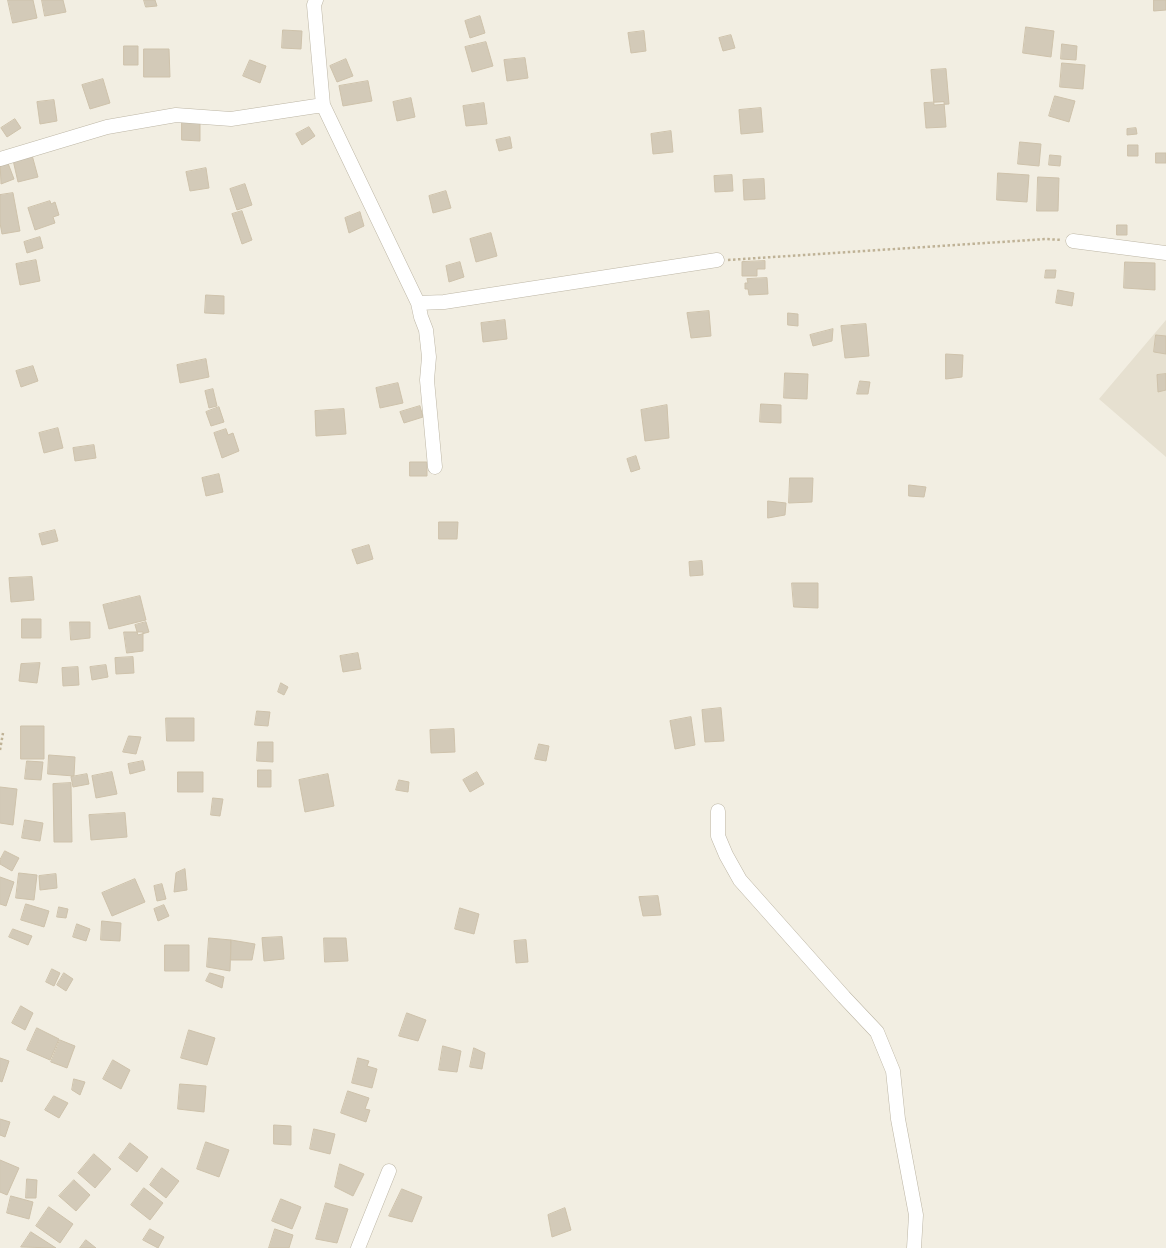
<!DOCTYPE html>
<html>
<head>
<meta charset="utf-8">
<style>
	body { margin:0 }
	canvas { display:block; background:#f2eee2 }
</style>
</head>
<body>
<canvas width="1166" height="1248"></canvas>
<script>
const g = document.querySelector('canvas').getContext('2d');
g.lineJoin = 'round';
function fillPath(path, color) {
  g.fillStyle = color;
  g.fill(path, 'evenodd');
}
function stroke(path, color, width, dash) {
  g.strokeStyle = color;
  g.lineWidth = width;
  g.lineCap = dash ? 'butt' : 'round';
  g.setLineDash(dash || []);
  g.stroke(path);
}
const residential = new Path2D(`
	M1166 320V457L1099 399Z`);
const building = new Path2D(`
	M8 0H33L37 18 13 23Z
	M42 0H63L66 12 45 16Z
	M144 0H155L157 6 146 7Z
	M1154 0H1166V10L1154 11Z
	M480 16 485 33 470 38 465 21Z
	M1026 27 1054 31 1051 57 1023 53Z
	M283 30 302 31 301 49 282 48Z
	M644 31 646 51 631 53 628 33Z
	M731 35 735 48 723 51 719 38Z
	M486 42 493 66 472 72 465 47Z
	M1062 44 1077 46 1076 60 1061 59Z
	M124 46H138V65H124Z
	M144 49H169L170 77H144Z
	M525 58 528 78 507 81 504 60Z
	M346 59 353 76 337 82 330 66Z
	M250 60 266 66 260 83 243 76Z
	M1062 63 1085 65 1083 89 1060 87Z
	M946 69 949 104 934 105 931 70Z
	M103 79 110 103 90 109 82 85Z
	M368 81 372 101 343 106 339 86Z
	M1055 96 1075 101 1069 122 1049 116Z
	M411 98 415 117 397 121 393 102Z
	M54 100 57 121 40 124 37 102Z
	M944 102 946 127 926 128 924 103Z
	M484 103 487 124 466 126 463 106Z
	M761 108 763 132 741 134 739 110Z
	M15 119 21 128 7 137 1 128Z
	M182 122H200V141L182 140Z
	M309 127 315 136 302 145 296 134Z
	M1136 128 1137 134 1127 135V129Z
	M671 131 673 152 653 154 651 134Z
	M510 137 512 148 499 151 496 140Z
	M1020 142 1041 144 1039 166 1018 164Z
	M1128 145H1138V156H1128Z
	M1156 153H1166V163H1156Z
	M32 155 38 177 18 182 13 160Z
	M1050 155 1061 156 1060 166 1049 165Z
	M6 158 14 179 1 184 0 161Z
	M206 168 209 188 190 191 186 172Z
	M998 173 1029 175 1027 202 997 200Z
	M732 175 733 191 715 192 714 176Z
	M1038 177 1059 178 1058 211H1037Z
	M764 179 765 199 744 200 743 180Z
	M245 184 252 205 237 210 230 189Z
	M446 191 451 208 433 213 429 196Z
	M13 193 20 231 2 234 0 223V195Z
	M50 201 51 204 55 202 59 215 53 217 55 223 35 230 28 208Z
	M242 211 252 240 242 244 232 214Z
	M360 212 364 226 349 233 345 218Z
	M1117 225H1127V235H1117Z
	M491 233 497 256 476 262 470 239Z
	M40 237 43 248 27 253 24 242Z
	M36 260 40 281 20 285 16 264Z
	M765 261V269H757V276H742V262Z
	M460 262 464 277 449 282 446 266Z
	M1125 262 1155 263V290L1124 288Z
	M1046 270H1056L1055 278H1045Z
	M767 278 768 294 749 295 748 289H745V283H748L747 279Z
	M1058 290 1074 293 1072 306 1056 303Z
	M206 295 224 296V314L205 313Z
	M709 311 711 336 691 338 687 313Z
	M788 313 798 314V326L788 325Z
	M505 320 507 339 483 342 481 323Z
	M866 324 869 356 845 358 841 326Z
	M833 329 832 341 813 346 810 335Z
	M1156 335 1166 336V354L1154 352Z
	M946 354 963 355 962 377 946 379Z
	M206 359 209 377 180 383 177 365Z
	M33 366 38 381 21 387 16 371Z
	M785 373 808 374 807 399 784 398Z
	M1166 374V390L1158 392 1157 375Z
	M860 381 870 382 868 394H857Z
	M398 383 403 403 380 408 376 388Z
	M213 389 217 406 209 408 205 391Z
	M761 404 781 405V423L760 422Z
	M667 405 669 438 645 441 641 410Z
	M420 406 423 417 404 423 400 412Z
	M219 407 224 422 211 426 206 412Z
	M344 409 346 434 316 436 315 411Z
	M58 428 63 448 44 453 39 433Z
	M226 429 228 435 233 433 239 451 222 458 214 433Z
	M94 445 96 458 75 461 73 448Z
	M636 456 640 469 631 472 627 459Z
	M410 462H427V476H410Z
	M219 474 223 492 206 496 202 478Z
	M790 478H813L812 502 789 503Z
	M909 485 926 487 924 497 909 496Z
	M768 501 786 503 785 515 768 518Z
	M439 522H458L457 539H439Z
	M55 530 58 541 42 545 39 534Z
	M369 545 373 559 357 564 352 550Z
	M702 561 703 575 690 576 689 562Z
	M32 577 34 600 11 602 9 578Z
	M792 583H818V608L794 607Z
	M140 596 146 620 109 629 103 605Z
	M22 619H41V638H22Z
	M70 622H90V638L71 640Z
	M146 622 149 632 138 635 135 625Z
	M124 632H143V651L127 653Z
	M358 653 361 669 343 672 340 656Z
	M133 657 134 673 116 674 115 658Z
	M40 663 37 683 19 681 21 664Z
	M106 665 108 677 92 680 90 667Z
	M78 667 79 685 63 686 62 668Z
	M281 683 288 687 284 695 278 692Z
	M721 708 724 741 705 742 702 710Z
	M257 711 270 712 268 726 255 725Z
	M691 717 695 745 675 749 670 721Z
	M166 718H194V741H167Z
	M21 726H44V759H21Z
	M454 729 455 752 431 753 430 730Z
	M129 736 141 737 136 754 123 752Z
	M258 742H273V762L257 761Z
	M539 744 549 746 546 761 535 759Z
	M49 755 75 757 74 776 48 774Z
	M27 761 43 762 41 780 25 779Z
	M143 761 145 770 130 774 128 764Z
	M258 770H271V787H258Z
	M112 772 117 794 96 798 92 776Z
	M178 772H203V792H178Z
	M477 772 484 784 470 792 463 780Z
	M87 774 89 784 73 787 71 777Z
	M328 774 334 806 305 812 299 780Z
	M399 780 409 782 408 792 396 790Z
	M71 783 72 842H54L53 784Z
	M0 787 17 789 13 825 0 823Z
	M213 798 223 799 220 816 211 815Z
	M125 813 127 837 91 840 89 815Z
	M25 820 43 823 40 841 22 838Z
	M5 851 19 858 12 871 0 864V860Z
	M185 869 187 890 174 892 176 873Z
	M19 873 37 875 34 900 16 898Z
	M56 874 57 888 40 890 39 876Z
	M0 877 14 882 6 906 0 904Z
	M135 879 145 902 112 916 102 893Z
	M162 884 166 899 157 901 154 886Z
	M658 896 661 915 643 916 639 897Z
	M26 904 49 911 44 927 21 920Z
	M164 905 169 916 158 921 154 909Z
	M59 907 68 909 66 918 57 917Z
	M460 908 479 914 474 934 455 929Z
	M102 921 121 923 120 941 101 940Z
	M77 924 90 929 86 941 73 937Z
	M13 929 32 936 28 945 9 937Z
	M282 937 284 959 264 961 262 938Z
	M209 938 231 940 230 971 207 967Z
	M324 938H346L348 961 325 962Z
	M231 940 255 944 252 960H231Z
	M526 940 528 962 516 963 514 941Z
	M165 945H189V971H165Z
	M52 969 60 973 54 986 46 982Z
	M64 973 73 979 66 991 57 985Z
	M210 973 224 977 222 988 206 981Z
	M21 1006 33 1013 25 1030 12 1023Z
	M407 1013 426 1020 418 1041 399 1036Z
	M37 1028 59 1039 50 1060 27 1050Z
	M189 1030 215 1038 207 1065 181 1058Z
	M60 1040 75 1046 67 1068 51 1062Z
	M443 1046 461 1051 457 1072 439 1070Z
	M474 1048 485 1053 482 1069 470 1067Z
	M0 1058 9 1061 2 1082 0 1081Z
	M358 1058 369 1061 367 1066 377 1069 372 1088 352 1083Z
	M113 1060 130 1070 121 1089 103 1079Z
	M74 1079 85 1082 80 1095 72 1090Z
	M180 1084 206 1086 204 1112 178 1109Z
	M348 1091 369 1098 365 1109 370 1110 366 1122 341 1113Z
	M54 1096 68 1103 59 1118 45 1110Z
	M0 1119 10 1122 5 1137 0 1135Z
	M274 1125 291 1126V1145L274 1144Z
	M314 1129 335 1134 330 1154 310 1149Z
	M206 1142 229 1150 219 1177 197 1169Z
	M130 1143 148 1157 137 1172 119 1158Z
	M94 1154 111 1169 95 1188 78 1173Z
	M0 1160 19 1168 7 1195 0 1192Z
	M340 1164 364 1174 353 1196 335 1187Z
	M162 1168 179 1181 166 1198 150 1185Z
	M27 1179 37 1180 36 1198H26Z
	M74 1180 90 1195 76 1211 59 1196Z
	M144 1188 163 1203 150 1220 131 1205Z
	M402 1189 422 1197 412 1222 389 1216Z
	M11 1196 33 1202 29 1219 7 1213Z
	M281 1199 301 1207 292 1229 272 1221Z
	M326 1203 348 1209 337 1243 316 1239Z
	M49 1207 73 1224 60 1243 36 1226Z
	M565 1208 571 1230 552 1237 548 1215Z
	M150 1229 164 1237 158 1248 143 1240Z
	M275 1229 293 1235 289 1248H269Z
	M31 1232 56 1248 21 1247Z
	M86 1240 96 1248H80Z`);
const path = new Path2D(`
	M728 260 1046 239 1062 240
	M0 750 3 733`);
const minor = new Path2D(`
	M316 0 314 5 323 105 418 303 421 317 426 330 429 357 427 380 435 467
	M0 159 107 127 176 115 231 119 323 105
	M1073 241 1166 253
	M418 303 444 302 717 260
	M718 811V836L726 855 740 880 844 997 877 1032 893 1071 898 1119 916 1215 914 1248
	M358 1248 389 1171`);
fillPath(residential, '#e6e0d0');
fillPath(building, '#d3cab8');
stroke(building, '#cec2ab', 1);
stroke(minor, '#bdb6a5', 15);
stroke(path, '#bfb296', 2.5, [2.5, 2.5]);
stroke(minor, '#fff', 14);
</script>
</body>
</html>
